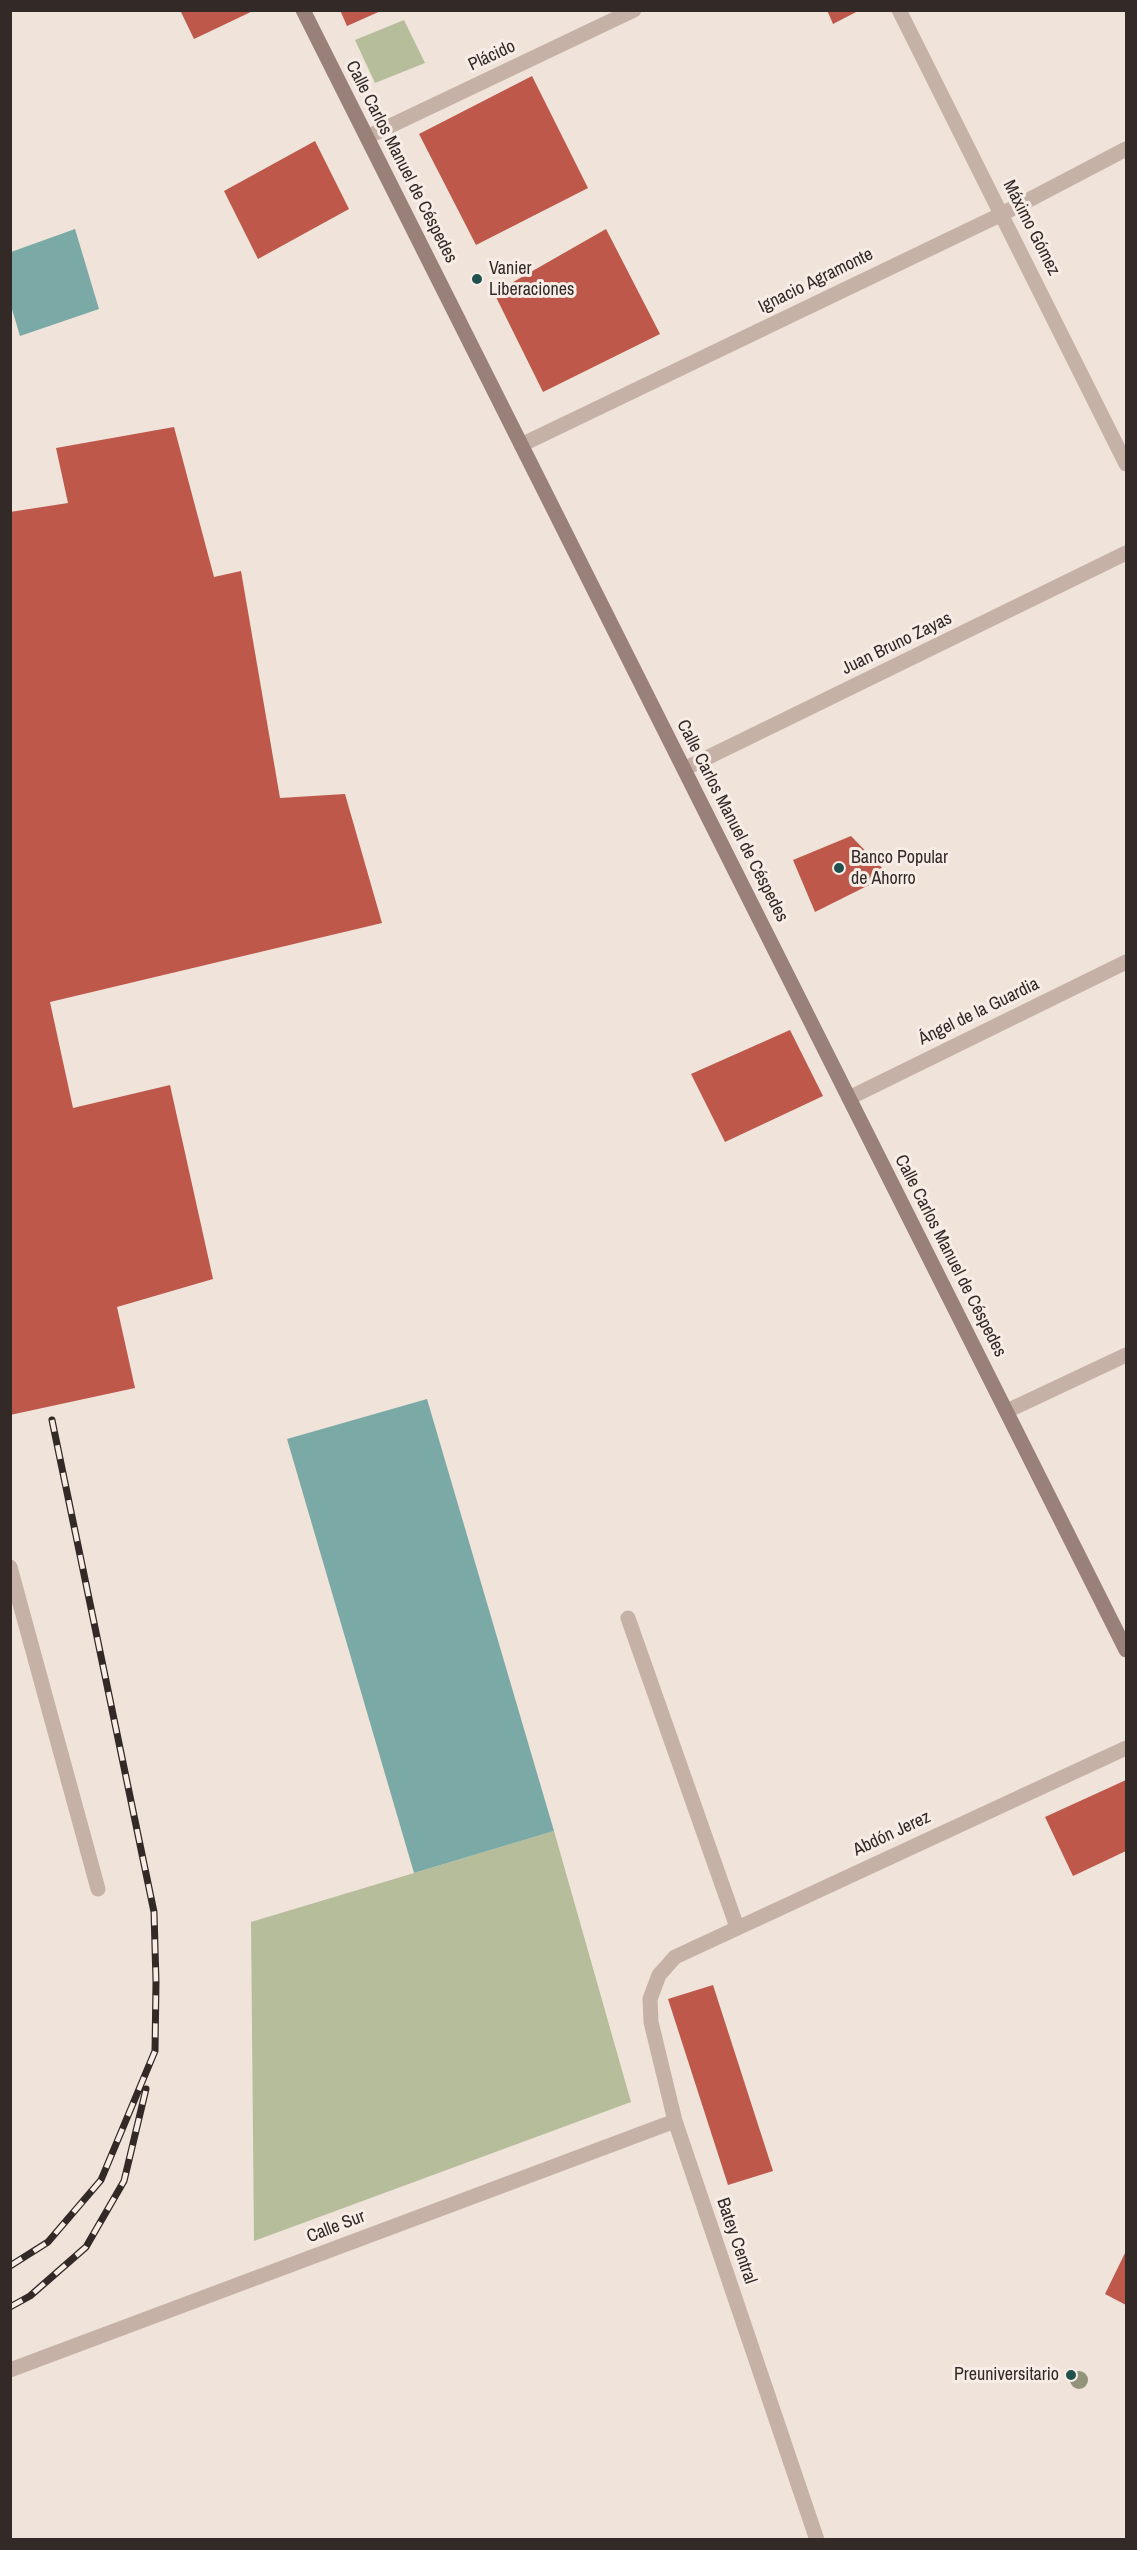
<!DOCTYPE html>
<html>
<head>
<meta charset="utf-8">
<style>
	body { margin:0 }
	#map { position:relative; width:1137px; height:2550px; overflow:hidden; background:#efe3da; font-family:"Archivo Narrow",sans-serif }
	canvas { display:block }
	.frame { position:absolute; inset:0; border:12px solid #332927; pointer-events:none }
</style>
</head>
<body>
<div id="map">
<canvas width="1137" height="2550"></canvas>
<div class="frame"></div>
</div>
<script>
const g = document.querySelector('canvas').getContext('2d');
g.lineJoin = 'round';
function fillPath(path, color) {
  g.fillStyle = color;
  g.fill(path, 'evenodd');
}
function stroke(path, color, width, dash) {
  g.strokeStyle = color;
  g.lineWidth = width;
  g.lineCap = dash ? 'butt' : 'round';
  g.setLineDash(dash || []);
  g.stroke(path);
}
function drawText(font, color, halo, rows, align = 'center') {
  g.font = font + ' "Archivo Narrow",sans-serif';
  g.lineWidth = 6;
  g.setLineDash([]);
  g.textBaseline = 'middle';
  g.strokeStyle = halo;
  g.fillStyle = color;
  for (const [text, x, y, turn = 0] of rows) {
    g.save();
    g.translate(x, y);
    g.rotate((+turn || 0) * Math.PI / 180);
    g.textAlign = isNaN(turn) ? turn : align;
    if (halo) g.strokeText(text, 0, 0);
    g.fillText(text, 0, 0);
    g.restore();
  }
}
const green = new Path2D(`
	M404 20 425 63 375 83 355 40Z
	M554 1831 631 2102 254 2241 251 1922Z`);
const water = new Path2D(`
	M75 229 99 309 20 336 11 306V252Z
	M427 1399 554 1831 414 1873 287 1439Z`);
const building = new Path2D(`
	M180 10H255L194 39Z
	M340 10H383L347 26Z
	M827 10H860L833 24Z
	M532 76 588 188 476 245 419 134Z
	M315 141 349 209 258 259 224 191Z
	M606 229 660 334 543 392 494 293Z
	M174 427 214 577 241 571 280 798 345 794 382 923 50 1002 73 1108 170 1085 213 1279 117 1307 135 1388 10 1415V512L68 503 56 448Z
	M851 836 889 875 815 912 793 860Z
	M790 1030 823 1096 725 1142 691 1074Z
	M1126 1780V1851L1073 1876 1045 1817Z
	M713 1985 773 2171 728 2185 668 1999Z
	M1126 2251V2305L1105 2294Z`);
const lane = new Path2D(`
	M10 1567 98 1889`);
const street = new Path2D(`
	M899 10 1126 464
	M367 137 634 10
	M521 445 1002 214 1126 149
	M684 769 1126 553
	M849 1098 1126 962
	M1007 1411 1126 1355
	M628 1618 737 1927
	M10 2370 675 2121
	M817 2540 675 2121 651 2022 650 1999 659 1975 675 1957 1126 1748`);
const secondary = new Path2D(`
	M303 10 1126 1650`);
const rail = new Path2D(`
	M10 2266 48 2242 101 2180 155 2051 156 1982 154 1912 52 1420
	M10 2307 30 2296 86 2247 124 2181 146 2089`);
const trees = [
	[1079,2380]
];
const markers = [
	[477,279,6,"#20514e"],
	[839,868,6,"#20514e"],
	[1071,2375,6,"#20514e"]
];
const streetNames = [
	["Plácido",492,56,-25],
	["Calle Carlos Manuel de Céspedes",401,162,63],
	["Máximo Gómez",1031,228,63],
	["Ignacio Agramonte",816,281,-26],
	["Juan Bruno Zayas",897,644,-26],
	["Calle Carlos Manuel de Céspedes",732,821,63],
	["Ángel de la Guardia",979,1012,-26],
	["Calle Carlos Manuel de Céspedes",950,1256,63],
	["Abdón Jerez",892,1834,-25],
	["Calle Sur",336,2227,-21],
	["Batey Central",736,2241,71]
];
const poiNames = [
	["Vanier",489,269],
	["Liberaciones",489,290],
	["Banco Popular",851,858],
	["de Ahorro",851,879],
	["Preuniversitario",1059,2375,"right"]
];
fillPath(green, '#b6bd9b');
fillPath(water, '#7baaa6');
fillPath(building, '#bd584a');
stroke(lane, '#c6b1a7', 15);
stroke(street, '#c6b1a7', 15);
stroke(secondary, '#998079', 15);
stroke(rail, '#332927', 7);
stroke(rail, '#f7ede6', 4.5, [14]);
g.fillStyle = '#93927b';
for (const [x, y] of trees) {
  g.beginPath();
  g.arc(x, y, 9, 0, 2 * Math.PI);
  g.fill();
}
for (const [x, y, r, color] of markers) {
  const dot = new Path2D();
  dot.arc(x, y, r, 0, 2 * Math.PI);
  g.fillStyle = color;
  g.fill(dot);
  stroke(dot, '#f7ede6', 2);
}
drawText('18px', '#332927', '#f7ede6', streetNames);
drawText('18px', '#332927', '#f7ede6', poiNames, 'left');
</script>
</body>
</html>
